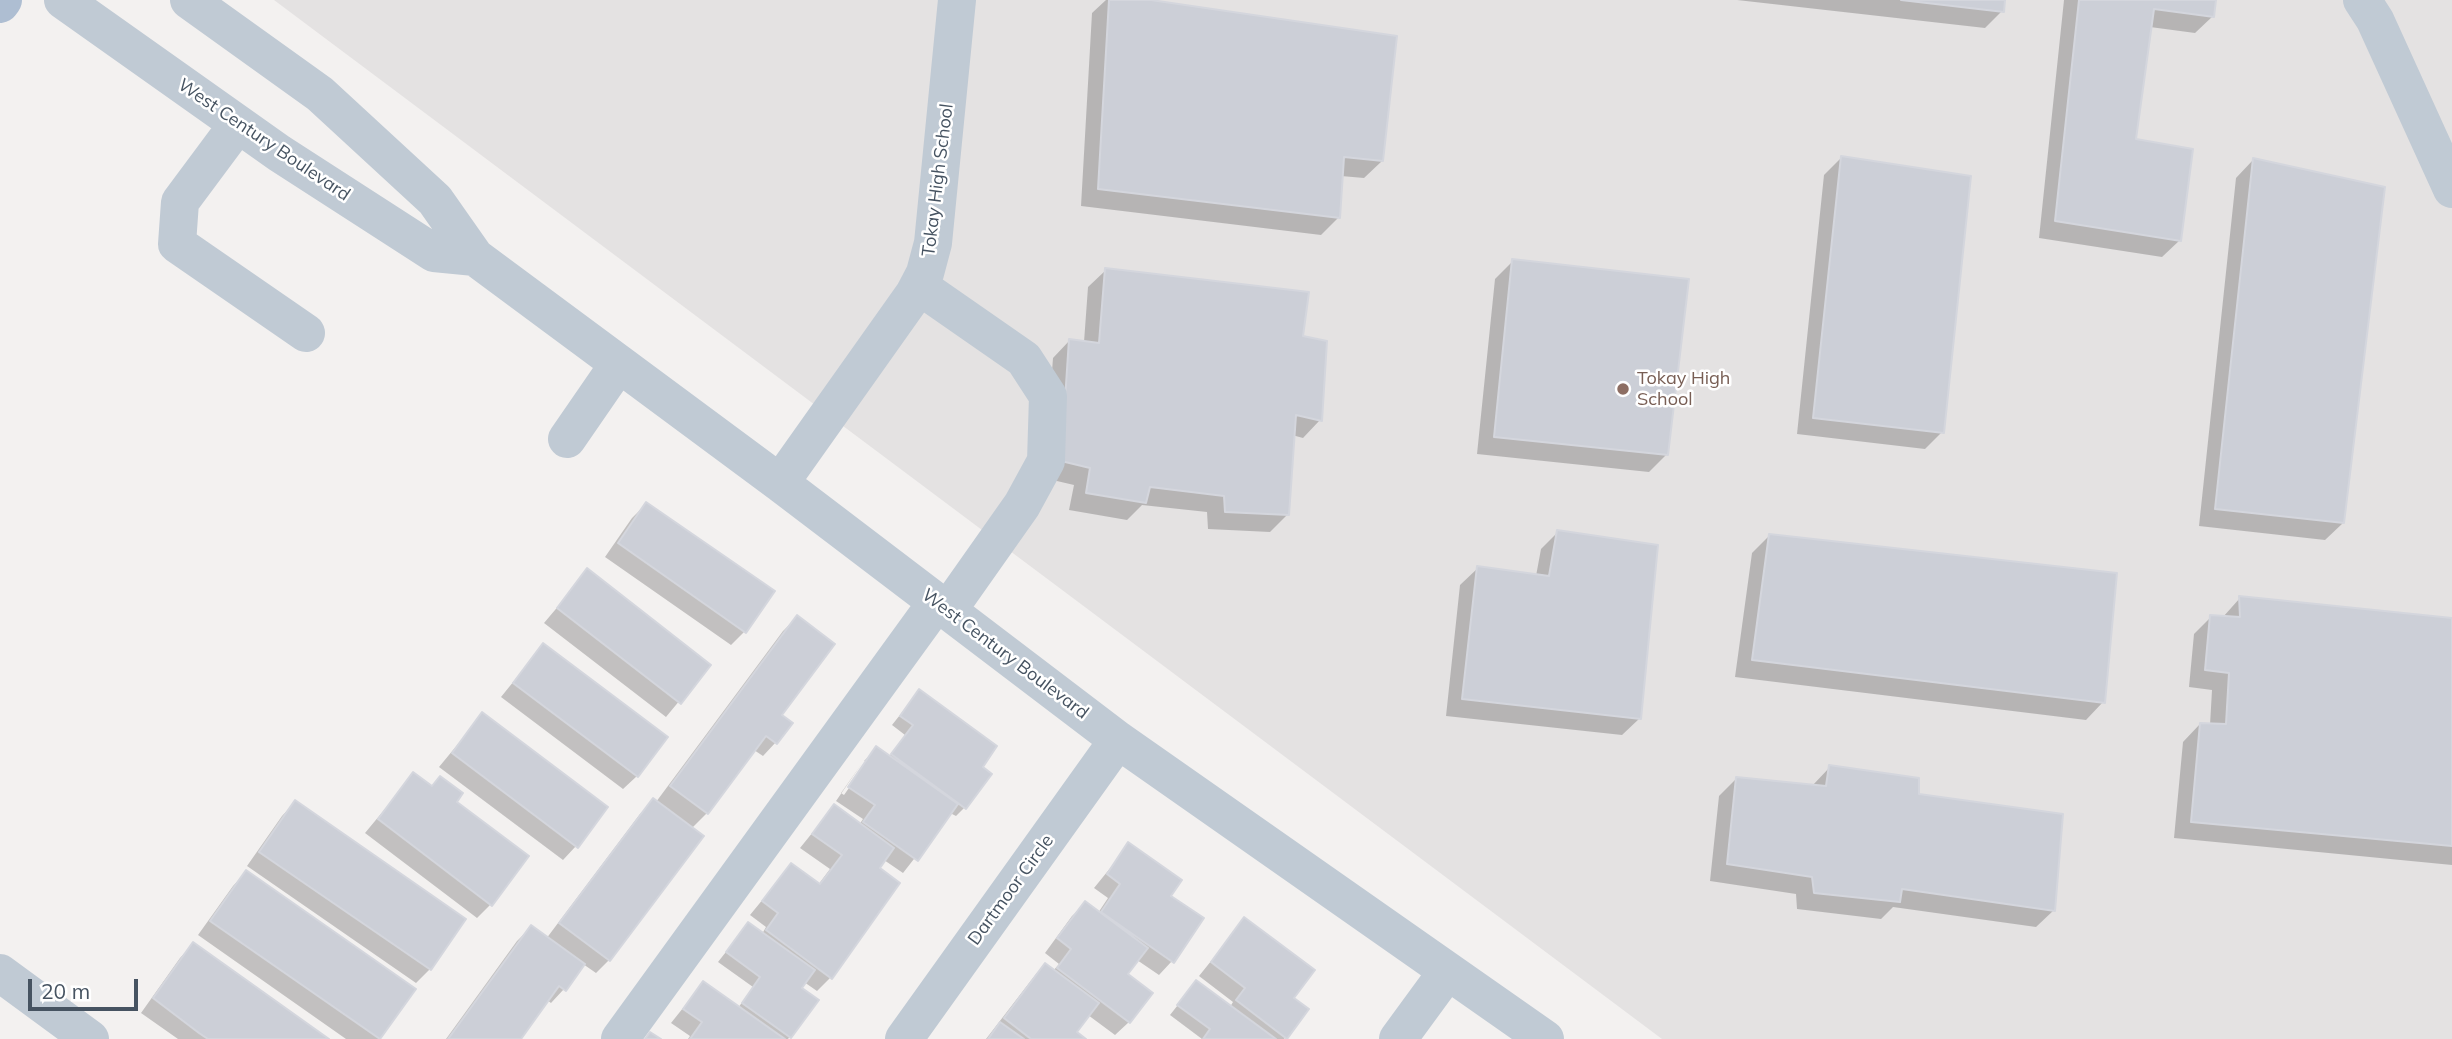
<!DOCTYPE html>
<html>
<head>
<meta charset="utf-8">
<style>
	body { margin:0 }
	#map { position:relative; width:2452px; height:1039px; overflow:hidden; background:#f3f1f0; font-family:Mulish,sans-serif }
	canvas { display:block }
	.scale { position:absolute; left:28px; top:979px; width:110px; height:32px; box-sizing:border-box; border:4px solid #465361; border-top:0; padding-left:9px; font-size:21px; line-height:24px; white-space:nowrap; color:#465361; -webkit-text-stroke:5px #fff; paint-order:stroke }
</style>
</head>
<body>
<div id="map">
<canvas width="2452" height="1039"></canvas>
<div class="scale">20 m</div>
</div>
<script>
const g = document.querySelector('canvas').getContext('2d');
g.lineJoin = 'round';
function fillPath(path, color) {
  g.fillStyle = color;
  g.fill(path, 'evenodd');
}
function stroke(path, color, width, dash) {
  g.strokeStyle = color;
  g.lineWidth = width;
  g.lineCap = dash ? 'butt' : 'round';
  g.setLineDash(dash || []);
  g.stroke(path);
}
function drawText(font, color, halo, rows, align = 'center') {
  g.font = font + ' Mulish,sans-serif';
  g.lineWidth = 5;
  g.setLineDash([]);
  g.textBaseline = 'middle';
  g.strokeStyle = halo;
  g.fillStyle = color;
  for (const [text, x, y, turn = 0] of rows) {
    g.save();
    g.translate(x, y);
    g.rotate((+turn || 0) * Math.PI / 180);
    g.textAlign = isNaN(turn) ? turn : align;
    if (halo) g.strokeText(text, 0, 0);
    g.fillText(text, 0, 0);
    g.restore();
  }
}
const education = new Path2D(`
	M274 0H2452V1039H1662Z`);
const shadow = new Path2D(`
	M1106 0H1138L1382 161 1364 178 1341 176 1339 217 1321 235 1081 206 1092 13Z
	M1737 0H2003L2002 11 1985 28Z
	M2064 0H2214L2213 16 2195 33 2150 27 2135 140 2180 240 2162 257 2039 238Z
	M1841 158 1942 432 1925 449 1797 434 1824 175Z
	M2253 160 2343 523 2325 540 2199 526 2236 178Z
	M1513 261 1667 454 1649 472 1477 454 1495 279Z
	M1106 270 1302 337 1320 420 1303 438 1292 435 1287 515 1270 532 1208 529 1207 512 1142 505 1127 520 1069 510 1074 485 1044 478 1053 358 1070 340 1084 342 1088 287Z
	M646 504 744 632 731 645 605 557 632 518Z
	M1558 532 1640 718 1622 735 1446 716 1460 585 1478 568 1536 576 1541 549Z
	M1769 536 2103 702 2086 720 1735 677 1752 553Z
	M588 571 709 665 666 717 544 623Z
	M2240 598 2452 620V865L2174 838 2183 742 2200 724 2210 725 2212 690 2189 687 2194 634 2211 617H2223Z
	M797 617 776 742 763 756 754 750 707 813 691 829 609 960 596 973 583 964 564 989 551 1003 547 1000 519 1039H446L517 941 531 927 546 939 640 814 654 800 656 802 783 631Z
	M543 645 637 776 623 789 501 697Z
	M919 691 980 767 965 807 956 816 950 813 903 873 884 860 877 869 898 884 830 978 817 991 804 982 799 989 816 1000 788 1039H688L690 1036 671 1023 703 983 738 1008 753 987 718 962 748 924 762 934 766 927 750 915 791 865 818 885 830 869 800 848 834 806 859 825 863 819 836 801 863 762 841 793 844 795 868 761H864L876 749 889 757 905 735 892 725Z
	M482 715 576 846 563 860 439 767Z
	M1830 767 1917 796 2054 910 2036 927 1893 907 1881 919 1797 909 1796 894 1710 881 1719 796 1737 778 1812 786Z
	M414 774 431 787 440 778 455 803 490 905 477 918 365 833Z
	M295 802 464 920 430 969 416 983 247 866 282 816Z
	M1129 845 1168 896 1172 961 1159 975 1137 960 1126 975 1129 1022 1115 1035 1088 1015 1075 1032 1083 1039H986L1036 974 1045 965 1053 971 1059 964 1045 953 1072 916 1086 903 1098 913 1108 898 1094 888Z
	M246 872 413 989 378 1039H346L198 935 233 886Z
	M1244 920 1292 998 1307 1009 1284 1039H1202L1170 1015 1196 982 1230 1007 1233 1002 1199 976Z
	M193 944 326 1039H178L141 1013 180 958Z`);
const building = new Path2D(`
	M1109 0H1151L1397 36 1383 161 1344 157 1340 218 1098 189Z
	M1901 0H2005L2004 12Z
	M2079 0H2216L2214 17 2154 9 2136 139 2193 149 2181 241 2055 221Z
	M1841 156 1971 176 1944 433 1813 418Z
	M2253 158 2385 187 2344 523 2215 509Z
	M1512 259 1689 279 1668 455 1494 437Z
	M1105 268 1309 292 1303 336 1327 341 1322 421 1296 415 1289 515 1225 512 1224 496 1150 487 1146 503 1086 493 1090 468 1061 461 1069 339 1099 343Z
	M646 502 775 591 746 633 618 543Z
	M1557 530 1658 545 1641 719 1462 699 1477 566 1549 576Z
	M1769 534 2117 573 2105 703 1752 660Z
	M587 568 711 665 681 704 557 608Z
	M2239 596 2452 618V846L2191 822 2200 723 2226 724 2229 673 2205 670 2210 615 2240 617Z
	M797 615 835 644 782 715 793 723 777 744 766 736 708 814 670 786Z
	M543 643 668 737 638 777 513 683Z
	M919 689 997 746 983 767 992 774 966 809 891 754 913 725 900 716Z
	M482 712 608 807 578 848 452 753Z
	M876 746 958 804 918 861 863 822 875 805 848 787Z
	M1829 765 1919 778V794L2063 814 2055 911 1902 889 1900 902 1814 893 1812 877 1727 864 1736 777 1826 786Z
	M413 772 432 786 440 776 463 793 457 802 529 856 492 906 378 819Z
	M653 798 704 836 610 961 559 923Z
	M295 800 466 919 431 970 259 852Z
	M834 804 894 848 880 868 900 883 832 979 766 930 778 913 762 901 791 863 820 884 842 855 812 834Z
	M1128 842 1182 880 1171 896 1204 918 1174 963 1101 912 1120 884 1107 874Z
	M246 870 416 989 380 1039 210 921Z
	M1085 901 1148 948 1128 974 1153 993 1130 1023 1057 968 1071 949 1057 938Z
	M1244 917 1315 970 1294 998 1309 1009 1287 1039 1236 1000 1245 988 1211 962Z
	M748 922 815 970 802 988 819 1000 791 1038 742 1003 760 977 726 952Z
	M531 925 585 964 566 991 559 986 521 1039H448Z
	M193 942 329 1039H208L199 1033 153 998Z
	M1045 963 1099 1003 1077 1032 1086 1039H1031L1004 1018Z
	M1196 980 1276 1039H1203L1210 1029 1177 1005Z
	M703 981 785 1039H690L702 1022 683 1009Z
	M1000 1022 1024 1039H988Z
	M650 1032 661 1039H645Z`);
const minor = new Path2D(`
	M63 0 279 153 434 253 475 257
	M189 0 320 94 435 200 475 257 780 483 1118 740 1545 1039
	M2362 0 2375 20 2452 189
	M238 124 180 202 177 244 306 333
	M919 286 1024 359 1048 396 1046 461 1022 505 948 610
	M567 439 618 365
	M780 483 914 294 925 273 933 243 957 0
	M0 973 90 1039
	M620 1039 937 602
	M904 1039 1118 740
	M1398 1039 1447 972`);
const major = new Path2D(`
	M0 4 3 0`);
const markers = [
	[1623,389,7,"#8d6e63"]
];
const streetNames = [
	["West Century Boulevard",264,140,34],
	["Tokay High School",938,180,-83],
	["West Century Boulevard",1005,654,37],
	["Dartmoor Circle",1011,890,-54]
];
const educationNames = [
	["Tokay High",1637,379],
	["School",1637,400]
];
fillPath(education, '#e4e2e2');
fillPath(shadow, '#0003');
fillPath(building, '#cccfd7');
stroke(building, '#d4d6dd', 2);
stroke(minor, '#c0cad4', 38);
stroke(major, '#aebed2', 38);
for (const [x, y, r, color] of markers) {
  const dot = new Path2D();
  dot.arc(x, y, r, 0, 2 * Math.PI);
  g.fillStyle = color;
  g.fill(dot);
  stroke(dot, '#fff', 2.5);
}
drawText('18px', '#465361', '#fff', streetNames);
drawText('18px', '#785e54', '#fff', educationNames, 'left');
</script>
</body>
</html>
